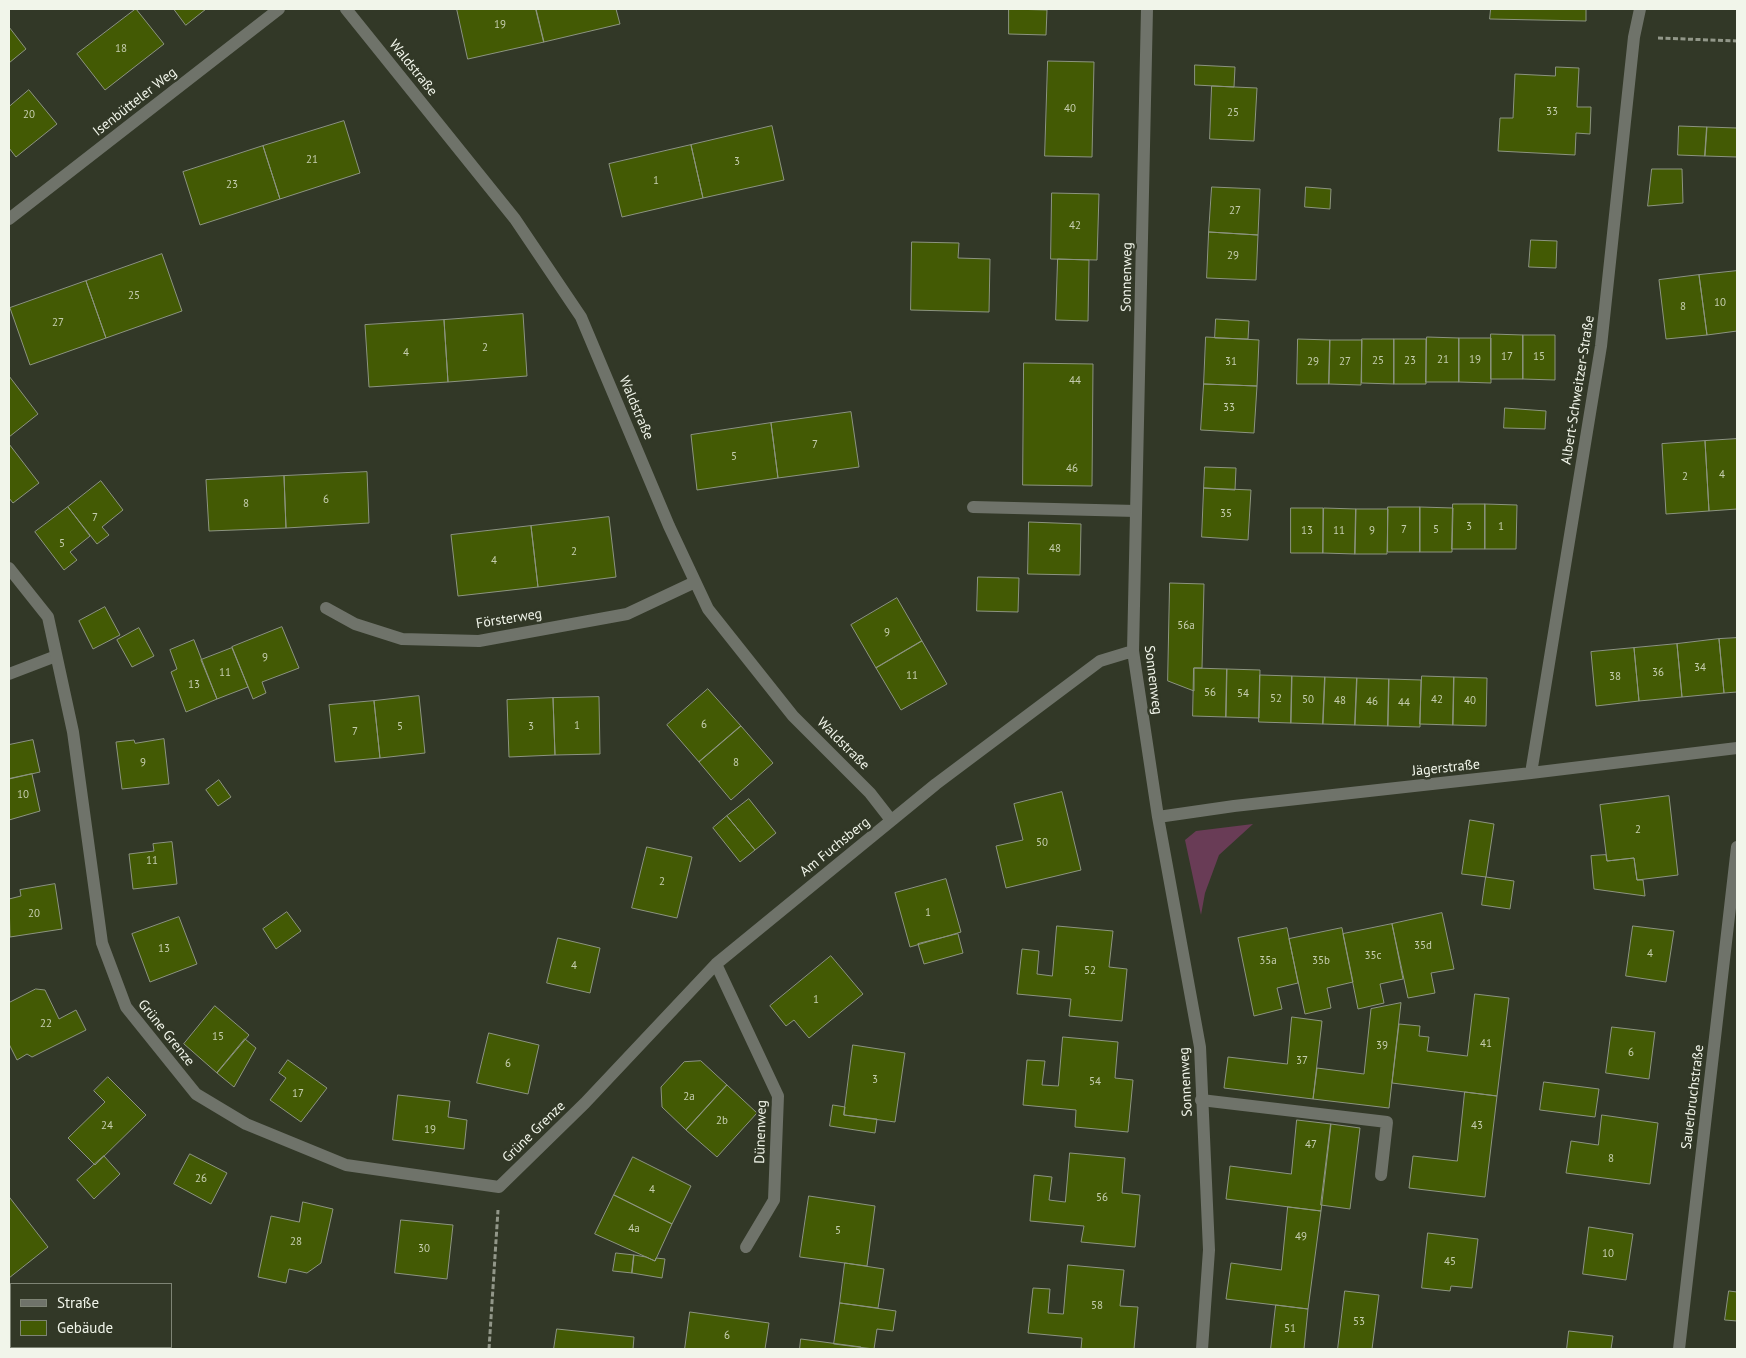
<!DOCTYPE html>
<html>
<head>
<meta charset="utf-8">
<style>
	body { margin:0 }
	#map { position:relative; width:1746px; height:1358px; overflow:hidden; background:#323827; font-family:"PT Sans",sans-serif }
	canvas { display:block }
	.frame { position:absolute; inset:0; border:10px solid #f1f5ea; pointer-events:none }
	.legend { position:absolute; left:10px; top:1283px; width:162px; height:65px; box-sizing:border-box; background:#323827; border:1px solid #7e8475; margin:0; padding:6px 9px; list-style:none; font-size:15px; color:#f1f5ea }
	.legend li { display:flex; align-items:center; gap:10px; height:25px }
	.legend b { width:25px; border:1px solid #7e8475 }
</style>
</head>
<body>
<div id="map">
<canvas width="1746" height="1358"></canvas>
<div class="frame"></div>
<ul class="legend">
<li><b style="height:6px;background:#6f736a"></b>Straße</li>
<li><b style="height:14px;background:#435a04"></b>Gebäude</li>
</ul>
</div>
<script>
const g = document.querySelector('canvas').getContext('2d');
g.lineJoin = 'round';
function fillPath(path, color) {
  g.fillStyle = color;
  g.fill(path, 'evenodd');
}
function stroke(path, color, width, dash) {
  g.strokeStyle = color;
  g.lineWidth = width;
  g.lineCap = dash ? 'butt' : 'round';
  g.setLineDash(dash || []);
  g.stroke(path);
}
function drawText(font, color, halo, rows, align = 'center') {
  g.font = font + ' "PT Sans",sans-serif';
  g.lineWidth = 5;
  g.setLineDash([]);
  g.textBaseline = 'middle';
  g.strokeStyle = halo;
  g.fillStyle = color;
  for (const [text, x, y, turn = 0] of rows) {
    g.save();
    g.translate(x, y);
    g.rotate((+turn || 0) * Math.PI / 180);
    g.textAlign = isNaN(turn) ? turn : align;
    if (halo) g.strokeText(text, 0, 0);
    g.fillText(text, 0, 0);
    g.restore();
  }
}
const green = new Path2D(`
	M1253 824 1219 855 1205 893 1201 915 1185 840 1196 831Z`);
const building = new Path2D(`
	M136 9 164 44 105 90 77 54Z
	M174 9H206L186 25Z
	M457 9H536L544 42 468 59Z
	M536 9H616L620 24 544 42Z
	M1009 9 1047 10 1046 35 1009 34Z
	M1491 9H1586V21L1490 19Z
	M9 27 26 49 9 63Z
	M1048 61 1094 62 1092 157 1045 156Z
	M1195 65 1235 67 1234 87 1195 85Z
	M1556 67 1579 68 1577 107H1591L1590 134 1576 133 1575 155 1498 151 1500 118H1513L1515 74 1555 76Z
	M1212 86 1257 88 1254 141 1210 139Z
	M29 90 57 124 16 157 9 148V107Z
	M344 121 360 173 280 199 263 146Z
	M772 126 784 180 703 198 691 145Z
	M1679 126 1707 127 1705 156 1678 155Z
	M1707 127 1737 128V157L1705 156Z
	M691 145 703 198 622 217 609 164Z
	M263 146 280 199 200 225 183 172Z
	M1652 169H1682L1683 203 1648 206Z
	M1212 187 1260 189 1258 235 1209 232Z
	M1306 187 1331 189 1330 209 1305 207Z
	M1052 193 1099 194 1097 260 1051 259Z
	M1209 232 1258 235 1256 280 1207 278Z
	M1531 240 1557 241 1556 268 1529 267Z
	M912 242 959 243 958 258 990 259 989 312 911 310Z
	M162 254 182 311 106 338 86 281Z
	M1058 259 1089 260 1088 321 1056 320Z
	M1737 271V331L1707 335 1699 275Z
	M1699 275 1707 335 1666 339 1659 280Z
	M86 281 106 338 30 365 10 308Z
	M523 314 527 376 448 382 444 320Z
	M1216 319 1249 321 1248 339 1215 338Z
	M444 320 448 382 369 387 365 325Z
	M1491 334 1523 335V379H1491Z
	M1523 335H1555V380L1523 379Z
	M1206 337 1259 340 1257 386 1204 384Z
	M1427 337 1459 338V382H1426Z
	M1459 338H1491V383L1459 382Z
	M1298 339 1330 340 1329 384H1297Z
	M1362 339H1394V384L1362 383Z
	M1394 339H1426V384H1394Z
	M1330 340H1362L1361 385 1329 384Z
	M1024 363 1093 364 1092 486 1023 485Z
	M9 376 38 414 9 437Z
	M1204 384 1257 386 1254 433 1201 430Z
	M1505 408 1546 411 1545 429 1504 428Z
	M851 412 859 467 778 478 771 423Z
	M771 423 778 478 697 490 691 435Z
	M1737 439V509L1709 511 1705 441Z
	M1705 441 1709 511 1666 514 1662 444Z
	M9 444 39 483 13 503 9 498Z
	M1205 467 1236 468 1235 490 1204 488Z
	M367 472 369 523 286 528 284 476Z
	M284 476 286 528 209 531 206 480Z
	M101 481 123 510 102 527 109 535 97 544 68 507Z
	M1204 488 1251 490 1248 540 1202 537Z
	M1453 504H1485V549H1452Z
	M1485 504 1517 505 1516 549H1485Z
	M68 507 90 536 70 552 77 560 64 570 35 532Z
	M1388 507H1420V552H1388Z
	M1420 507 1453 508 1452 552H1420Z
	M1291 508H1323V553H1291Z
	M1324 508 1356 509 1355 554 1323 553Z
	M1356 509H1388L1387 554H1355Z
	M609 517 616 577 538 587 531 526Z
	M1029 522 1081 524 1080 575 1028 574Z
	M531 526 538 587 458 596 451 535Z
	M978 577 1019 578 1018 612 977 611Z
	M1170 583 1204 584 1202 668H1194V691L1168 681Z
	M897 598 922 641 876 668 851 625Z
	M105 607 120 635 93 649 79 621Z
	M282 627 299 668 262 682 266 693 253 699 232 647Z
	M139 628 154 656 132 667 117 640Z
	M1737 638V692L1724 693 1719 639Z
	M1719 639 1724 693 1682 697 1677 644Z
	M194 640 217 699 186 712 171 672 177 669 170 650Z
	M922 641 947 684 901 710 876 668Z
	M1677 644 1682 697 1639 701 1634 648Z
	M232 648 248 687 217 699 201 660Z
	M1634 648 1639 701 1596 706 1591 652Z
	M1194 668 1227 669 1226 717 1193 716Z
	M1227 669 1260 670 1259 718 1226 717Z
	M1260 675 1292 676 1291 723 1259 722Z
	M1292 676 1325 677 1323 724 1291 723Z
	M1422 676 1454 677 1453 725 1420 724Z
	M1325 677 1357 678 1355 725 1323 724Z
	M1454 677 1487 678 1486 726 1453 725Z
	M1357 678 1389 679 1388 726 1355 725Z
	M1389 679 1421 680 1420 727 1388 726Z
	M708 689 741 726 699 762 667 725Z
	M419 696 425 753 380 758 374 701Z
	M599 697 600 754 555 755 553 698Z
	M553 698 555 755 509 757 507 700Z
	M374 701 380 758 335 762 329 705Z
	M741 726 773 763 731 800 699 762Z
	M164 739 169 784 122 789 116 742 134 740 135 743Z
	M33 740 40 772 9 779V745Z
	M32 774 40 811 9 820V779Z
	M219 780 231 797 218 806 206 790Z
	M1062 792 1081 870 1006 888 996 846 1023 840 1014 804Z
	M1669 796 1678 875 1637 880 1634 858 1607 861 1600 805Z
	M749 799 776 833 755 850 727 816Z
	M727 816 755 850 740 862 713 828Z
	M1470 820 1494 824 1486 877 1462 874Z
	M172 842 177 884 133 889 129 854 154 851 153 844Z
	M647 847 692 857 677 918 632 908Z
	M1606 855 1607 861 1634 858 1637 880H1643L1645 896 1594 889 1591 856Z
	M1486 877 1514 881 1510 909 1482 905Z
	M946 879 961 932 910 947 895 893Z
	M55 884 62 929 10 937 9 899 21 896 20 890Z
	M287 912 301 931 276 949 263 929Z
	M1442 913 1454 969 1431 973 1435 993 1408 998 1392 924Z
	M179 917 197 964 150 982 132 934Z
	M1392 924 1403 979 1380 984 1384 1003 1358 1009 1343 934Z
	M1057 926 1113 931 1109 967 1127 969 1122 1021 1069 1016 1071 999 1017 994 1022 949 1039 951 1037 974 1052 976Z
	M1633 926 1674 931 1666 982 1626 976Z
	M1287 928 1298 983 1277 988 1282 1009 1254 1016 1238 938Z
	M1342 928 1353 982 1327 988 1331 1008 1305 1014 1289 939Z
	M958 934 963 953 924 964 918 944Z
	M558 938 600 948 590 993 547 983Z
	M831 956 863 994 809 1038 794 1020 786 1026 770 1006Z
	M36 989 45 990 59 1019 76 1010 86 1030 32 1057 27 1054 17 1060 9 1044V1003Z
	M1475 994 1509 998 1497 1096 1392 1083 1399 1024 1420 1026 1419 1036 1429 1037 1427 1051 1467 1056Z
	M1401 1003 1389 1108 1313 1099 1317 1068 1364 1074 1371 1009Z
	M215 1006 249 1035 217 1073 184 1044Z
	M1292 1017 1322 1021 1313 1099 1224 1088 1228 1057 1287 1064Z
	M1612 1027 1655 1032 1649 1079 1606 1073Z
	M489 1033 539 1045 528 1094 477 1083Z
	M1063 1037 1118 1042 1115 1078 1133 1080 1128 1132 1075 1127 1076 1110 1023 1105 1027 1060 1045 1061 1042 1085 1058 1086Z
	M245 1039 256 1048 234 1087 217 1073Z
	M853 1045 905 1053 895 1122 844 1115Z
	M288 1060 327 1088 301 1122 270 1100 286 1078 279 1073Z
	M701 1061 727 1085 686 1130 662 1107 661 1087 684 1062Z
	M108 1077 146 1115 95 1165 68 1138 105 1102 94 1091Z
	M1544 1082 1599 1089 1595 1117 1540 1110Z
	M727 1085 757 1113 717 1157 686 1130Z
	M1465 1092 1497 1096 1485 1197 1409 1188 1413 1156 1457 1161Z
	M398 1095 450 1101 448 1117 467 1120 464 1149 393 1140Z
	M833 1105 845 1107 844 1115 877 1119 875 1133 830 1126Z
	M1602 1115 1658 1123 1650 1184 1566 1173 1571 1141 1598 1145Z
	M1297 1120 1331 1124 1321 1211 1226 1199 1230 1166 1291 1174Z
	M1331 1124 1360 1128 1350 1209 1321 1205Z
	M1070 1153 1125 1158 1122 1193 1140 1195 1135 1247 1081 1242 1084 1226 1030 1221 1034 1175 1052 1177 1049 1200 1065 1202Z
	M190 1154 227 1173 211 1204 174 1184Z
	M104 1156 120 1174 94 1199 77 1180Z
	M633 1157 691 1186 672 1224 614 1195Z
	M614 1195 672 1224 655 1261 595 1234Z
	M809 1196 875 1206 867 1266 800 1257Z
	M10 1198 48 1247 9 1278V1199Z
	M303 1202 333 1209 321 1263 307 1273 289 1269 286 1283 258 1277 271 1216 299 1222Z
	M1288 1207 1321 1211 1308 1309 1226 1299 1231 1263 1281 1270Z
	M401 1220 453 1225 447 1279 395 1273Z
	M1589 1227 1633 1234 1626 1280 1583 1274Z
	M1428 1233 1478 1239 1472 1288 1451 1286 1450 1291 1422 1288Z
	M616 1253 634 1255 632 1273 613 1271Z
	M634 1255 646 1257 655 1261 656 1258 665 1259 662 1278 632 1273Z
	M845 1263 884 1269 878 1308 840 1303Z
	M1068 1265 1124 1270 1120 1306 1138 1307 1134 1349H1081L1082 1338 1028 1333 1033 1288 1050 1289 1048 1313 1063 1314Z
	M1345 1291 1379 1295 1372 1349H1338Z
	M1729 1291 1737 1292V1321L1725 1320Z
	M840 1303 896 1311 893 1331 877 1329 874 1349 834 1344Z
	M1276 1305 1308 1309 1304 1349H1271Z
	M690 1312 769 1323 765 1349H685Z
	M557 1329 634 1337 633 1349H554Z
	M1569 1331 1613 1336 1611 1349H1567Z
	M801 1339 861 1347V1349H800Z`);
const path = new Path2D(`
	M1658 38 1737 41
	M489 1349 498 1210`);
const lane = new Path2D(`
	M973 507 1136 511
	M9 674 56 656
	M1201 1100 1387 1122 1381 1175`);
const street = new Path2D(`
	M346 9 515 219 581 317 669 526 708 609 793 716 870 793 891 820
	M1147 9 1133 651 1158 817 1200 1047 1209 1250 1202 1349
	M9 219 279 9
	M9 568 48 617 73 732 102 943 126 1007 196 1094 246 1124 346 1165 499 1187 585 1103 716 964 936 784 1100 661 1133 651
	M326 608 355 624 402 639 479 641 627 614 695 582
	M1531 773 1601 346 1634 37 1640 9
	M1158 817 1234 806 1531 773 1737 748
	M716 964 778 1096 774 1200 746 1247
	M1679 1349 1737 847`);
const numberNames = [
	["19",500,25],
	["18",121,49],
	["40",1070,109],
	["33",1552,112],
	["25",1233,113],
	["20",29,115],
	["21",312,160],
	["3",737,162],
	["1",656,181],
	["23",232,185],
	["27",1235,211],
	["42",1075,226],
	["29",1233,256],
	["25",134,296],
	["10",1720,303],
	["8",1683,307],
	["27",58,323],
	["2",485,348],
	["4",406,353],
	["17",1507,357],
	["15",1539,357],
	["21",1443,360],
	["19",1475,360],
	["25",1378,361],
	["23",1410,361],
	["31",1231,362],
	["29",1313,362],
	["27",1345,362],
	["44",1075,381],
	["33",1229,408],
	["7",815,445],
	["5",734,457],
	["46",1072,469],
	["4",1722,475],
	["2",1685,477],
	["6",326,500],
	["8",246,504],
	["35",1226,514],
	["7",95,518],
	["3",1469,527],
	["1",1501,527],
	["7",1404,530],
	["5",1436,530],
	["13",1307,531],
	["11",1339,531],
	["9",1372,531],
	["5",62,544],
	["48",1055,549],
	["2",574,552],
	["4",494,561],
	["56a",1186,626],
	["9",887,633],
	["9",265,658],
	["34",1700,668],
	["11",225,673],
	["36",1658,673],
	["11",912,676],
	["38",1615,677],
	["13",194,685],
	["56",1210,693],
	["54",1243,694],
	["52",1276,699],
	["50",1308,700],
	["42",1437,700],
	["48",1340,701],
	["40",1470,701],
	["46",1372,702],
	["44",1404,703],
	["6",704,725],
	["1",577,726],
	["5",400,727],
	["3",531,727],
	["7",355,732],
	["9",143,763],
	["8",736,763],
	["10",23,795],
	["2",1638,830],
	["50",1042,843],
	["11",152,861],
	["2",662,882],
	["1",928,913],
	["20",34,914],
	["35d",1423,946],
	["13",164,949],
	["4",1650,954],
	["35c",1373,956],
	["35a",1268,961],
	["35b",1321,961],
	["4",574,966],
	["52",1090,971],
	["1",816,1000],
	["22",46,1024],
	["15",218,1037],
	["41",1486,1044],
	["39",1382,1046],
	["6",1631,1053],
	["37",1302,1061],
	["6",508,1064],
	["3",875,1080],
	["54",1095,1082],
	["17",298,1094],
	["2a",689,1097],
	["2b",722,1121],
	["24",107,1126],
	["43",1477,1126],
	["19",430,1130],
	["47",1311,1145],
	["8",1611,1159],
	["26",201,1179],
	["4",652,1190],
	["56",1102,1198],
	["4a",634,1229],
	["5",838,1231],
	["49",1301,1237],
	["28",296,1242],
	["30",424,1249],
	["10",1608,1254],
	["45",1450,1262],
	["58",1097,1306],
	["53",1359,1322],
	["51",1290,1329],
	["6",727,1336]
];
const streetNames = [
	["Waldstraße",413,68,51],
	["Isenbütteler Weg",135,102,-38],
	["Sonnenweg",1127,277,-89],
	["Albert-Schweitzer-Straße",1578,390,-81],
	["Waldstraße",636,408,67],
	["Försterweg",509,619,-9],
	["Sonnenweg",1153,680,83],
	["Waldstraße",843,744,45],
	["Jägerstraße",1446,768,-6],
	["Am Fuchsberg",835,847,-39],
	["Grüne Grenze",166,1033,51],
	["Sonnenweg",1186,1082,-93],
	["Sauerbruchstraße",1693,1097,-83],
	["Grüne Grenze",534,1132,-44],
	["Dünenweg",761,1132,-88]
];
fillPath(green, '#693c56');
fillPath(building, '#435a04');
stroke(building, '#8c9480', 1);
stroke(path, '#929789', 3, [5, 2.5]);
stroke(lane, '#6f736a', 12);
stroke(street, '#6f736a', 12);
drawText('11px', '#c6ceb0', null, numberNames);
drawText('14px', '#f1f5ea', '#323827', streetNames);
</script>
</body>
</html>
